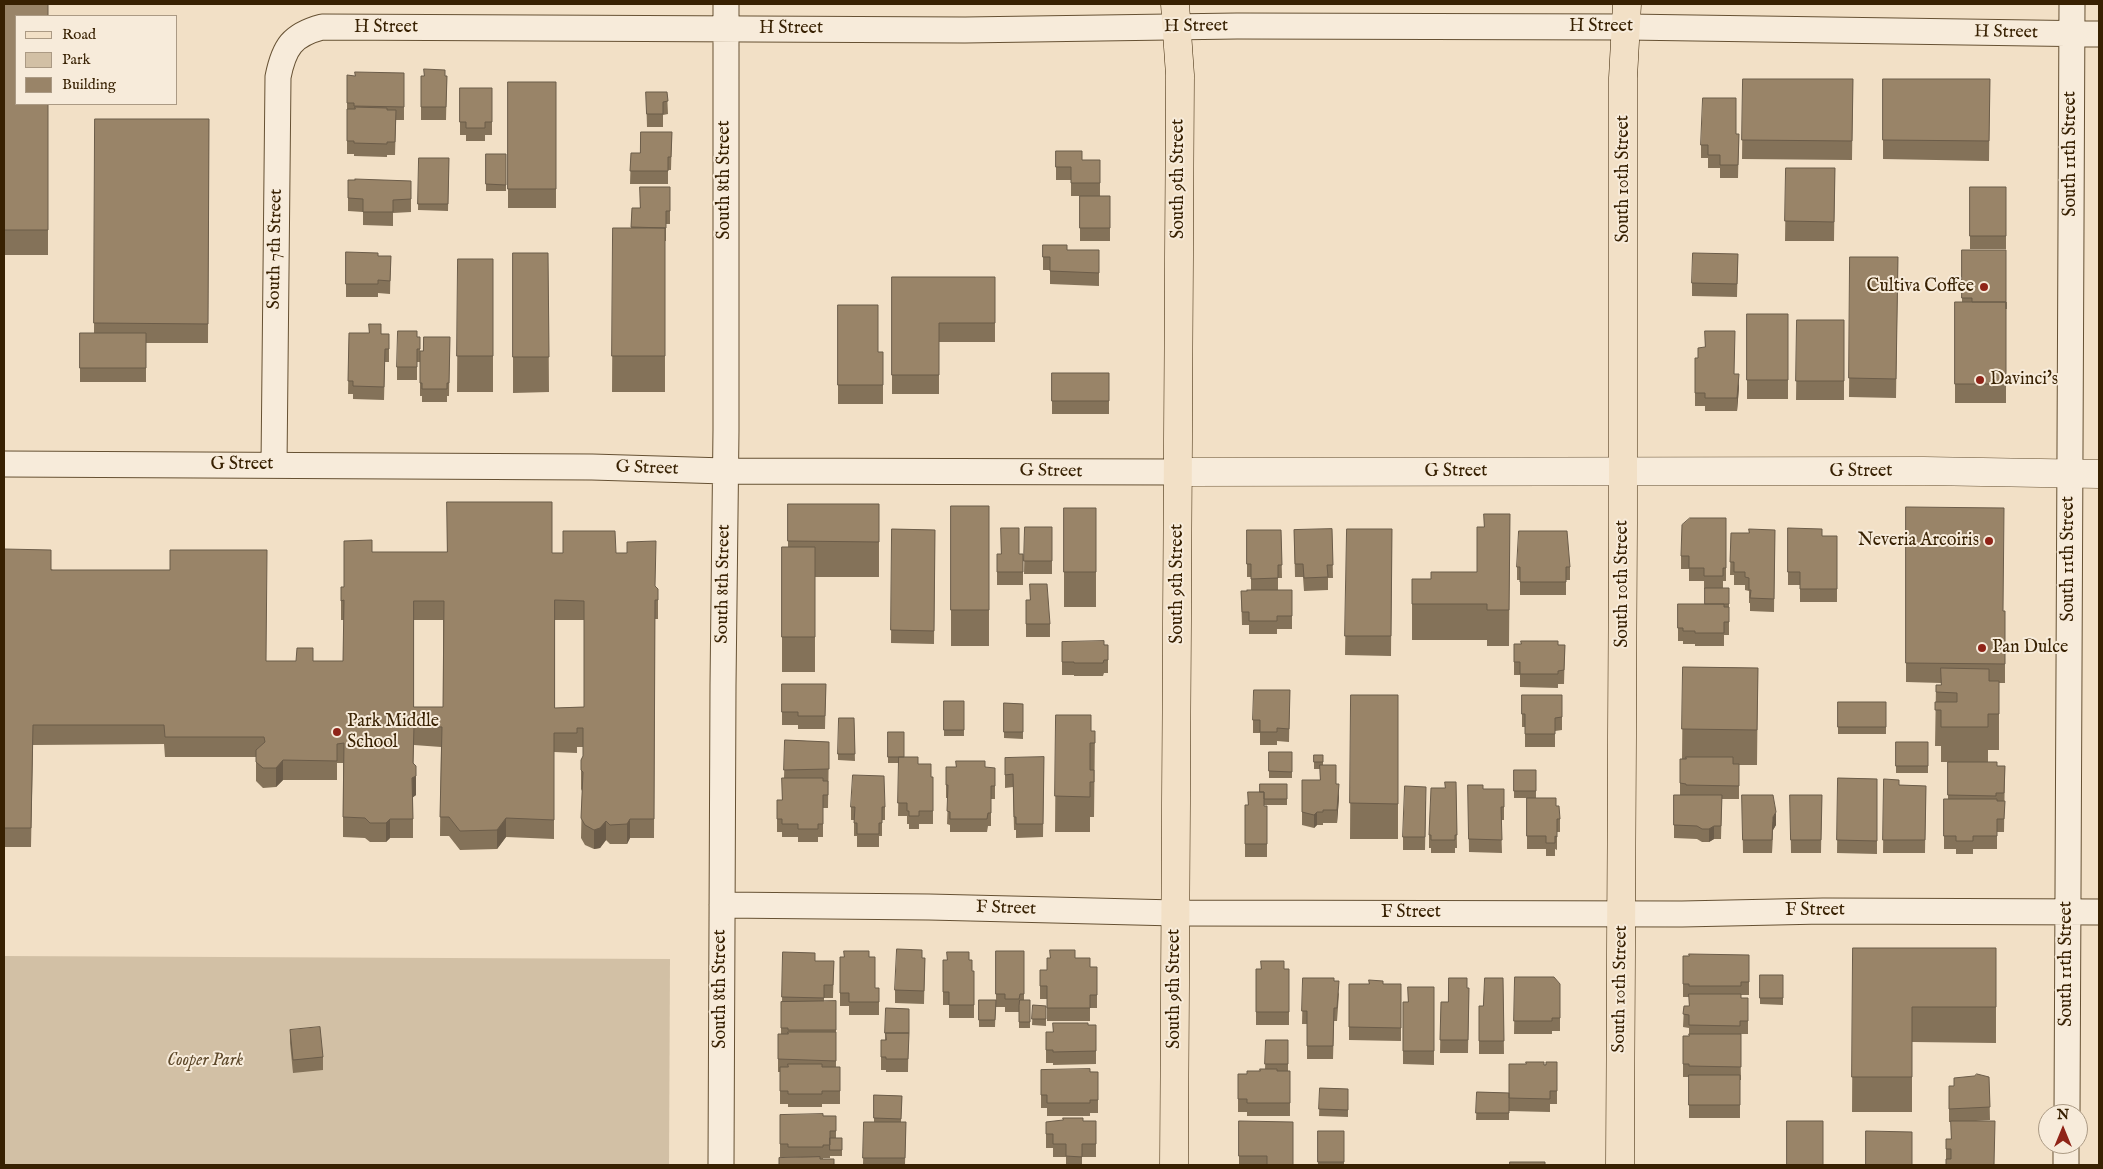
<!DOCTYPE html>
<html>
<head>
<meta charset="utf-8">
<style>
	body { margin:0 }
	#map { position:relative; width:2103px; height:1169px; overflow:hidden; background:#f2e0c6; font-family:"IM FELL English",serif }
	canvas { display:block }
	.frame { position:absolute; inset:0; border:5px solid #382102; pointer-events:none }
	.legend { position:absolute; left:15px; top:15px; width:162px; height:90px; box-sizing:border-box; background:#f7ebda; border:1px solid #ab9a84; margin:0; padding:6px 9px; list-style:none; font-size:15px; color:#382102 }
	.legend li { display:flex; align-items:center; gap:10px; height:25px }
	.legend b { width:25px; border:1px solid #ab9a84 }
	.north { position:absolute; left:2038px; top:1104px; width:50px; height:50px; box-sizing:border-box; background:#f7ebda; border:1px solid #ab9a84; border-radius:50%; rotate:0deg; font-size:14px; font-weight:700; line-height:20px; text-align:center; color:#382102 }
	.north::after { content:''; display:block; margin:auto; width:18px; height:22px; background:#8f2418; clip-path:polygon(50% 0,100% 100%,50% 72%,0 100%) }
</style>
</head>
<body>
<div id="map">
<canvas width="2103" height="1169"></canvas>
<div class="frame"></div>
<ul class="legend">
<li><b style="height:6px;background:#f2e0c6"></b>Road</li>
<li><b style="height:14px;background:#d2c0a5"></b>Park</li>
<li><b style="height:14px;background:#998468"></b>Building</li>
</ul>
<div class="north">N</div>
</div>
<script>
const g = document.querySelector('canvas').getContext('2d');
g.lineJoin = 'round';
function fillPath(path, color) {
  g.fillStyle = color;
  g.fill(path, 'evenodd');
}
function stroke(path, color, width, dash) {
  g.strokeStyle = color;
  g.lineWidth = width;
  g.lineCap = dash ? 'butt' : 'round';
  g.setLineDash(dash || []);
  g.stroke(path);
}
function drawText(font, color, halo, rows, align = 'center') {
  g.font = font + ' "IM FELL English",serif';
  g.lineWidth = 4;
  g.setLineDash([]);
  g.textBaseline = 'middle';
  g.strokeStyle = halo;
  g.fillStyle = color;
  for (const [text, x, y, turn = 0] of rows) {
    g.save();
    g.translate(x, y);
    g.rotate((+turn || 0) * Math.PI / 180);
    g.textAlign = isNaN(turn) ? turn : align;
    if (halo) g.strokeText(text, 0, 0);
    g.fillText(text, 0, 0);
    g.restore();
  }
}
const green = new Path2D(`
	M4 956 670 959 669 1165H4Z`);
const minor = new Path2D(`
	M4 464 592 467 725 471 1178 472
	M274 465 278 77C284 47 292 35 322 27L965 30 1237 26 1627 27 2099 34
	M722 905 929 907 1176 913 1682 914 1823 911 2099 912
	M2067 1114 2072 4
	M721 1165 723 685 726 430V4
	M2066 1165V1144`);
const tertiary = new Path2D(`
	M1178 472 1924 471 2099 474`);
const primary = new Path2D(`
	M1174 1165 1180 75 1175 4
	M1620 1165 1623 522V78L1627 4`);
const wall = new Path2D(`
	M4 4 48 104V255H4Z
	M404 73V120H396L395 155H387V157L354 156V154H347V103L355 76Z
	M421 76H447L446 120H421Z
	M1743 79H1853L1852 160 1742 159Z
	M1883 79H1990L1989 161 1883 159Z
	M508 82H556V208H508Z
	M460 88H492V135H485V141H466V135H460Z
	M646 92H667L668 114 663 115V127H647Z
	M95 119H209L208 343H146V382H80V333H94Z
	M672 132 671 170H668V184H630L631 153H640Z
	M1736 134H1739L1738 178H1720V168H1708V158H1701V145Z
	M1056 151 1082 160H1100V196H1110V241H1080V196H1071V180H1056Z
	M486 154H506V191H486Z
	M419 158H449L448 211 418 210Z
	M1786 168H1835L1834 241H1785Z
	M348 180 411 181V212L393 213V226L363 225V212L348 211Z
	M670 187V224H666V241H665V392H612L613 228H631L632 208H640Z
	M1970 187H2006V249H1970Z
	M1043 245 1067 250H1099V286L1050 284V270H1043Z
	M1962 250H2006V403H1955V302H1962Z
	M346 252 378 256H391L390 294 378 293V297H346Z
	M513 253H548L549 392 513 393Z
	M1738 254 1737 297 1692 296V283Z
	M1850 257H1898L1896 398 1849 397Z
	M458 259H493V392H457Z
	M892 277H995V342H939V394H892Z
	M838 305 878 352H883V404H838Z
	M1747 314H1788V399H1747Z
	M1797 320H1844V400H1796Z
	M349 333 389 334V362H385L384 400 353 399V394H348Z
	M417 337H420V351H423L450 337 449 396H447V402H422V396H420V362H417V380H397V367Z
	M1695 358 1734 374 1739 387 1737 411H1705V406H1695Z
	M1052 373H1109V414H1052Z
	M788 504H879V577H815V672H782V547H788Z
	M951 506H989V646H951Z
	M1906 507 2003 611H2005V683H1999V750H1988V762L1997 766H2005L2004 832H1997V849H1973V854H1956V849H1944V799H1948V762H1941V746H1935L1936 685H1941V683L1906 682Z
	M1064 508H1096V607H1064Z
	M1510 514 1509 646H1487V640H1412V579H1431L1477 572 1484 527Z
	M1726 518V581H1723V588H1729V635H1724V646H1695V644H1683V641H1678V604H1705V589H1704V581H1689V569H1681V556Z
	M1025 527H1052V574H1024Z
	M1788 528 1822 536H1837V602H1800V585H1788Z
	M892 529 935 530 934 644 891 643Z
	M1332 529 1333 578H1328V590L1304 591 1303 577H1295L1294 530Z
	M1347 529H1392L1391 656 1345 655Z
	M1247 530H1281L1282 578H1278V590H1292V629H1277V634H1249V625H1242L1241 591H1247L1251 590V577H1247Z
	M1775 530 1774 612 1750 611V603H1749V591L1745 590V585H1734V575H1730L1731 533H1749Z
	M4 549 266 661H343L344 620H341V601L344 587 372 552 552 553H616L658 589V619H655L654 838H630L627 844H610L606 840 600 848 594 849 585 845 581 838 582 791 581 789V760L583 757V747H577V753L554 752V839L506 837 497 849 460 850 449 836H440L441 747 414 745 413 764 416 785V795L413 797V838H390L386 842H370L365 838 343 837V763H337V780H283L276 787 263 788 256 781V757H165L164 744 33 745 31 847H4ZM414 620H443V707H414ZM555 620H584V707L555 708Z
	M997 554H1023V585H997Z
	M1517 567H1570V580H1566V595H1520V580H1517Z
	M1026 600H1030L1050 624V637H1026Z
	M1062 642 1108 645V673H1104L1103 676H1074V675H1062Z
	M1514 644 1565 645 1564 684H1558V688L1520 687V675H1514Z
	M1683 667 1758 668 1757 765H1739V799H1722L1721 839H1714L1709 842H1702L1697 839 1674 838V795H1680V759H1682Z
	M782 684H826L825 729H798V725H782Z
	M1290 690 1289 742 1277 741V745H1260V733H1253V720Z
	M1351 695H1398V839H1350Z
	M1522 695 1562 717V730L1555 731V747H1525V727H1522Z
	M944 701H964V736H944Z
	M1838 702H1886V734H1838Z
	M1004 703 1023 704V739L1004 738Z
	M1056 715 1091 731H1095L1094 817H1090V832H1055Z
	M854 718 855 761 838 760V754Z
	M888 732 904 757 918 764 931 777H933V824H919V829H909V824H907V816H898L899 763H888Z
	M785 740 829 742 828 808H823V837H818V842H798V837H782V832H777V800H782L784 778Z
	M1896 742H1928V773H1896Z
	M1269 752H1292V778H1269Z
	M1314 755H1323V765L1336 784 1339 797 1337 823H1323V825H1317L1314 828 1302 825V780H1320V769H1314Z
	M1044 757 1043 837 1016 838V830H1014L1013 787 1005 788V758Z
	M946 767 995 768V799H991V826H988L987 832H950V825L947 824 948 798H946Z
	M1514 770H1536V798H1514Z
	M1838 778 1877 779V854L1837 853Z
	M1884 779 1899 785 1926 786 1925 853H1883Z
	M1456 782 1457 848H1455V853H1431V848H1429V835L1445 788Z
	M1287 784V805H1264V806H1267V857H1245V805H1248L1260 792Z
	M1468 785 1483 789H1504V820H1501L1502 853 1469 852Z
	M1742 795 1776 825 1773 830 1772 853H1743Z
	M1790 795H1822L1821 853H1791Z
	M1527 798 1556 806 1560 819V832H1557V850L1555 849V856H1546V849H1527Z
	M1426 800 1425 850H1403V837Z
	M851 807H885V820H882V836H879V847H857V836H854V820H851Z
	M1853 948H1996V1043L1912 1042V1112H1852Z
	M996 951H1024V1000H1030V1028H1019V1012H1005V1007H996Z
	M783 952 815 961H834L833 998H824V1002L836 1001V1067H840V1104H822V1107H788V1104H780V1072H778V1034H781V1002H782Z
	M1749 955V995H1741V998L1748 1011V1034H1740L1741 1080H1740V1118H1689V1077H1683V1036H1689V1028L1683 1027 1684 1006H1689V997H1683V956Z
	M840 957H869L875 988H879V1015H849V1006H840Z
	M922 958H925L924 1004 895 1003V990Z
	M1075 958 1090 967H1097V1008H1090V1021H1047V999H1040V970H1047Z
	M943 960H969L972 971H974V1018H949V1005H943Z
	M1256 969H1289V1025H1256Z
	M1760 975H1783V1005L1760 1004Z
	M1515 977 1560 984V1031H1552V1034H1514Z
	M1303 978 1334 981 1339 994 1337 1021H1334L1333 1059H1307V1024H1302Z
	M1503 978 1504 1054H1479V1006H1483Z
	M1349 984H1401V1041L1349 1040Z
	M1434 987V1065L1403 1064V1002H1408Z
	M1467 988H1469L1468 1053H1440L1441 1002H1448Z
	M979 1000H996L995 1027H979Z
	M1033 1005 1046 1006V1026L1032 1025Z
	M886 1008 909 1009 908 1072H886V1070H881V1057L885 1040Z
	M1088 1025H1096V1064L1053 1065V1063H1046V1032H1053Z
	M290 1030 323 1057V1070L293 1073 290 1043Z
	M1266 1040H1288V1071H1290V1116H1247V1112H1238V1074H1247L1265 1069Z
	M1557 1062V1104H1550V1112L1509 1111V1120H1476L1477 1092 1509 1093 1544 1065Z
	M1041 1070 1098 1072V1113H1090V1116H1047V1108H1041Z
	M1989 1077 1990 1120 1976 1121H1995L1946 1165V1139H1951V1122H1949V1086H1954Z
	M1320 1088 1348 1089V1117L1319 1116Z
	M874 1095 902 1096 901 1122H906L905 1165 863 1164 864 1122H874Z
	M780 1115 836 1116V1138H842V1156H830V1158H823V1159L780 1157Z
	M1083 1121H1096V1157H1082V1165H1066V1157H1053V1148H1046V1122Z
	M1239 1121 1293 1165H1239Z
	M1318 1131H1344V1165H1318Z`);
const shadedWall = new Path2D(`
	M1739 374V387L1737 411V398Z
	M414 726 413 778 416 766V795L412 798Z
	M283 760V780L276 787V768Z
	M1339 784V797L1337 823V810Z
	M1317 812V825L1314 828V815Z
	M1776 812V825L1773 830 1772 853 1773 817Z
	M506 818V837L497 849V830Z
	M390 819V838L386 842V823Z
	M630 819V838L627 844V824Z
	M606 821V840L600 848 594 849V830Z
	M1714 826V839L1709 842V829Z`);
const building = new Path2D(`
	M4 4H48V16H16V104H48V230H4Z
	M424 69 445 70V76H447L446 107H421V76H424Z
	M355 72 404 73V107L354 106V103H347V75L355 76Z
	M1743 79H1853L1852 141 1742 140Z
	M1883 79H1990L1989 141 1883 140Z
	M508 82H556V189H508Z
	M460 88H492V122H485V128H466V122H460Z
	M646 92H667L668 101 663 102V114H647Z
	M1703 98H1736V134H1739L1738 165H1720V155H1708V145H1701Z
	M355 107 387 108V110H396L395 142H387V144L354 143V141H347V109H355Z
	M95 119H209L208 324 94 323Z
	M641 132H672L671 157H668V171H630L631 153H640Z
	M1056 151H1082V160H1100V183H1071V167H1056Z
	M486 154H506V185L486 184Z
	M419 158H449L448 204H418Z
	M1786 168H1835L1834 222 1785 221Z
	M355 179 411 181V199L393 200V212H363V199L348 198V180H355Z
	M640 187H670V211H666V228L631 227 632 208H640Z
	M1970 187H2006V236H1970Z
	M1080 196H1110V228H1080Z
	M613 228H665V356H612Z
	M1043 245H1067V250H1099V273L1050 271V257H1043Z
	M1962 250H2006V309V302H1972V298H1962Z
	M346 252 378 253V256H391L390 281 378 280V284H346Z
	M513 253H548L549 357H513Z
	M1693 253 1738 254 1737 284 1692 283Z
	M1850 257H1898L1896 379 1849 378Z
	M458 259H493V356H457Z
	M892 277H995V323H939V375H892Z
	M1955 302H2006V384H1955Z
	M838 305H878V352H883V385H838Z
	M1747 314H1788V380H1747Z
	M1797 320H1844V381H1796Z
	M369 324H381V334H389V349H385L384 387 353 386V381H348L349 333H369Z
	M398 331H417V337H420V349H417V367H397Z
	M1705 331H1735L1734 374H1739L1737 398H1705V393H1695V358H1698V348L1705 347Z
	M80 333H146V368H80Z
	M424 337H450L449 383H447V389H422V383H420V351H423Z
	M1052 373H1109V401H1052Z
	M447 502H552V553H563V531H615L616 553H627V542L656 541 655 586 658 589V600H655L654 819H630L627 824 610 825 606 821 600 828 594 830 585 825 581 818 583 772 581 770V760L583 756V728H577V733H554V820L506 818 497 830 460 831 449 817H440L442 727 414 726 413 763 416 766V776L412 778 413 819H390L386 823H370L365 818 343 817 344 743 337 744V761L283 760 276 768H263L256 762V750L265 742 264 737H165L164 725H33L31 828H4V549L51 550V570H170V550H267L266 661H296L297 648H313V661H343L344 600 341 601V587H344V541L372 540V552H447ZM555 600 584 601V707L555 708ZM414 601H444L443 707H414Z
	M788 504H879V542L788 541Z
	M951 506H989V610H951Z
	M1906 507 2004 508 2003 611H2005V664L1906 663Z
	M1064 508H1096V572H1064Z
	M1484 514H1510L1509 610H1487V604H1412V579H1431V572H1477V527H1484Z
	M1690 518H1726V568H1723V576H1704V568H1689V556H1681L1682 525Z
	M1025 527H1052V561H1024Z
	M1001 528H1019V554H1023V572H997V554H1001Z
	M1788 528 1822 529V536H1837V589H1800V572H1788Z
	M892 529 935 530 934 631 891 630Z
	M1332 529 1333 565H1327L1328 577 1304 578 1303 564H1295L1294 530Z
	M1347 529H1392L1391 636H1345Z
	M1749 529 1775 530 1774 599 1750 598 1751 590H1749V578L1745 577V572H1734V562H1730L1731 533H1749Z
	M1247 530H1281L1282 565H1278V578L1251 579V564H1247Z
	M1519 531H1567L1570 567H1566V582H1520V567H1517Z
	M782 547H815V637H782Z
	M1030 584H1047L1050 624H1026V600H1030Z
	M1705 588H1729V604H1705Z
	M1247 590H1292V616H1277V621H1249V612H1242L1241 591H1247Z
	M1678 604H1724V607H1729V622H1724V633H1695V631H1683V628H1678Z
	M1104 641V645H1108V660H1104L1103 663H1074V662H1062V642Z
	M1521 641H1558V645H1565L1564 670 1558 671V674H1520V662H1514V644H1521Z
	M1683 667 1758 668 1757 730 1682 729Z
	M1941 668 1989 669V681H1999V714H1988V727H1941V710H1935V702H1957V693L1936 692V685H1941Z
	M782 684H826L825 716H798V712H782Z
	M1254 690H1290L1289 729 1277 728V732H1260V720H1253Z
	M1351 695H1398V804L1350 803Z
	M1522 695H1562V717L1555 718V734H1525V714H1522Z
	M944 701H964V730H944Z
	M1838 702H1886V727H1838Z
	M1004 703 1023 704V732H1004Z
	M1056 715H1091V731H1095V743H1090V770H1094V782H1090V797L1055 796Z
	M839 718H854L855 754H838Z
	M888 732H904V757H888Z
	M785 740 829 742V769L784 770Z
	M1896 742H1928V766H1896Z
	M1269 752H1292V772L1269 771Z
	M1314 755H1323V762H1314Z
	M899 757H918V764H931V777H933V811H919V816H909V811H907V803H898Z
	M1044 757 1043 824H1016V817H1014L1013 774 1005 775V758Z
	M1686 757H1733V764H1739V786L1686 785V784L1680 783V759H1686Z
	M956 761H985V767L995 768V786H991V813H988L987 819H950V812L947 811 948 785H946V767H956Z
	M1948 762H1997V766H2005L2004 793H1996V796L1948 795Z
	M1320 765H1336V784H1339L1337 810H1323V812H1317L1314 815 1302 812V780H1320Z
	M1514 770H1536V791H1514Z
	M853 775 884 776 885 807H882V823H879V834H857V823H854L855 807H851Z
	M782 778H823V781H828V795H823V824H818V829H798V824H782V819H777V800H782Z
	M1838 778 1877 779V841L1837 840Z
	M1884 779 1899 780V785L1926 786 1925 840H1883Z
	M1445 782H1456L1457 835H1455V840H1431V835H1429L1431 788H1445Z
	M1260 784H1287V799H1264V792H1260Z
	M1468 785H1483V789H1504V807H1501L1502 840 1469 839Z
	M1405 786 1426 787 1425 837H1403Z
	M1248 792H1264V806H1267V844H1245V805H1248Z
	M1674 795H1722L1721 826H1714L1709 829H1702L1697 826 1674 825Z
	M1742 795H1773L1776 812 1773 817 1772 840H1743Z
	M1790 795H1822L1821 840H1791Z
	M1527 798H1556V806H1559L1560 819H1557V837L1555 836V843H1546V836H1527Z
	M1944 799H1997V801H2005L2004 819H1997V836H1973V841H1956V836H1944Z
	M1853 948H1996V1007H1912V1077H1852Z
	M897 949 922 950V958H925L924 991 895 990Z
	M1050 950H1075V958H1090V967H1097V995H1090V1008H1047V986H1040V970H1047V958H1050Z
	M844 951H869V957H875V988H879V1002H849V993H840V957H844Z
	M996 951H1024V994H1020L1019 999H1005V994H996Z
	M783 952 815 953V961H834L833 985H824V998L782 997Z
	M947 952H969V960H972V971H974V1005H949V992H943V960H947Z
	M1689 954 1749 955V982H1741V986H1689V984H1683V956H1689Z
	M1261 961H1284V969H1289V1012H1256V969H1261Z
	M1760 975H1783V998H1760Z
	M1515 977H1554L1560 984V1018H1552V1021H1514Z
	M1303 978H1334V981H1339L1337 1008H1334L1333 1046H1307V1011H1302Z
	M1449 978H1467V988H1469L1468 1040H1440L1441 1002H1448Z
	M1485 978H1503L1504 1041H1479V1006H1483Z
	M1369 980 1383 981V984H1401V1028L1349 1027V984H1369Z
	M1408 987H1434V1051H1403V1002H1408Z
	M1689 994H1741V998H1748V1021H1740V1026L1689 1025V1015L1683 1014 1684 1006H1689Z
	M979 1000H996L995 1020H979Z
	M1020 1000H1030V1022H1019V1006Z
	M836 1001V1030H788V1028H781V1002Z
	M1033 1005 1046 1006V1019H1032Z
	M886 1008 909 1009V1033H885Z
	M1053 1023H1088V1025H1096V1051L1053 1052V1050H1046V1032H1053Z
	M320 1027 323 1057 293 1060 290 1030Z
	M788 1032H836V1061L778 1059V1034H788Z
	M886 1033H909L908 1059H886V1057H881V1040H886Z
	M1689 1034H1741V1067L1689 1066V1064H1683V1036H1689Z
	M1266 1040H1288V1064H1265Z
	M1526 1062H1544V1065H1546V1062H1557V1091H1550V1099L1509 1098V1064H1526Z
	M788 1064H822V1067H840V1091H822V1094H788V1091H780V1067H788Z
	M1090 1069V1072H1098V1100H1090V1103H1047V1095H1041V1070Z
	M1260 1069H1277V1071H1290V1103H1247V1099H1238V1074H1247V1071H1260Z
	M1977 1074 1989 1077 1990 1107 1949 1109V1086H1954V1078L1974 1076Z
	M1689 1075H1740V1105H1689Z
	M1320 1088 1348 1089V1110L1319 1109Z
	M1477 1092 1509 1093V1113H1476Z
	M874 1095 902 1096 901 1119 874 1118Z
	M823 1114V1116H836V1131H830V1145H823V1147H788V1144H780V1115Z
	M1063 1118H1083V1121H1096V1144H1082V1157L1066 1156V1144H1053V1134H1046V1122L1063 1120Z
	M1239 1121 1293 1122V1165H1267V1156H1239Z
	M1787 1121H1823V1165H1787Z
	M1951 1121H1995L1994 1165H1946V1159H1951V1149H1946V1139H1951Z
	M864 1122H906L905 1158H863Z
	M1318 1131H1344V1162H1318Z
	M1866 1131 1912 1132V1165H1866Z
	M830 1138H842V1150H830Z
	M820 1157V1159H834V1165H779V1158Z
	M1510 1162H1545V1165H1510Z`);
const markers = [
	[1984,287,5,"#8f2418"],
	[1980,380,5,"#8f2418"],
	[1989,541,5,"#8f2418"],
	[1982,648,5,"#8f2418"],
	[337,732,5,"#8f2418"]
];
const streetNames = [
	["H Street",1196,27,-1],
	["H Street",1601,27],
	["H Street",386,28],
	["H Street",791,29],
	["H Street",2006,33,1],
	["South 11th Street",2071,154,-90],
	["South 9th Street",1179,179,-90],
	["South 10th Street",1624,179,-90],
	["South 8th Street",725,180,-90],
	["South 7th Street",276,249,-89],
	["G Street",242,465],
	["G Street",647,469,2],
	["G Street",1051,472,1],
	["G Street",1456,472],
	["G Street",1861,472],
	["South 11th Street",2069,559,-90],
	["South 8th Street",724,584,-89],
	["South 9th Street",1178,584,-90],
	["South 10th Street",1623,584,-90],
	["F Street",1006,909,2],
	["F Street",1815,911],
	["F Street",1411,913],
	["South 11th Street",2067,964,-90],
	["South 8th Street",721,989,-90],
	["South 9th Street",1175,989,-90],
	["South 10th Street",1621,989,-89]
];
const poiNames = [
	["Cultiva Coffee",1974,287,"right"],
	["Davinci's",1990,380],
	["Neveria Arcoiris",1979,541,"right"],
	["Pan Dulce",1992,648],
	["Park Middle",347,722],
	["School",347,743]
];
const parkNames = [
	["Cooper Park",205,1061]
];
fillPath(green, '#d2c0a5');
stroke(minor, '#665133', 27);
stroke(tertiary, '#665133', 29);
stroke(primary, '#382102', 29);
stroke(minor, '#f7ebda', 25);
stroke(tertiary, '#f7ebda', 28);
stroke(primary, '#f2e0c6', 28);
fillPath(wall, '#847259');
fillPath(shadedWall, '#6b5c49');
fillPath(building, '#998468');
stroke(building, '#6b5c49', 1);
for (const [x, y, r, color] of markers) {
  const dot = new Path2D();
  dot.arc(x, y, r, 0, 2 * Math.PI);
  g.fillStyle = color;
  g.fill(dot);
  stroke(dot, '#f7ebda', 2);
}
drawText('18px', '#382102', '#f7ebda', streetNames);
drawText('18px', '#382102', '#f7ebda', poiNames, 'left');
drawText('italic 18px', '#5e492b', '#f7ebda', parkNames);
</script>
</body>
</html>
